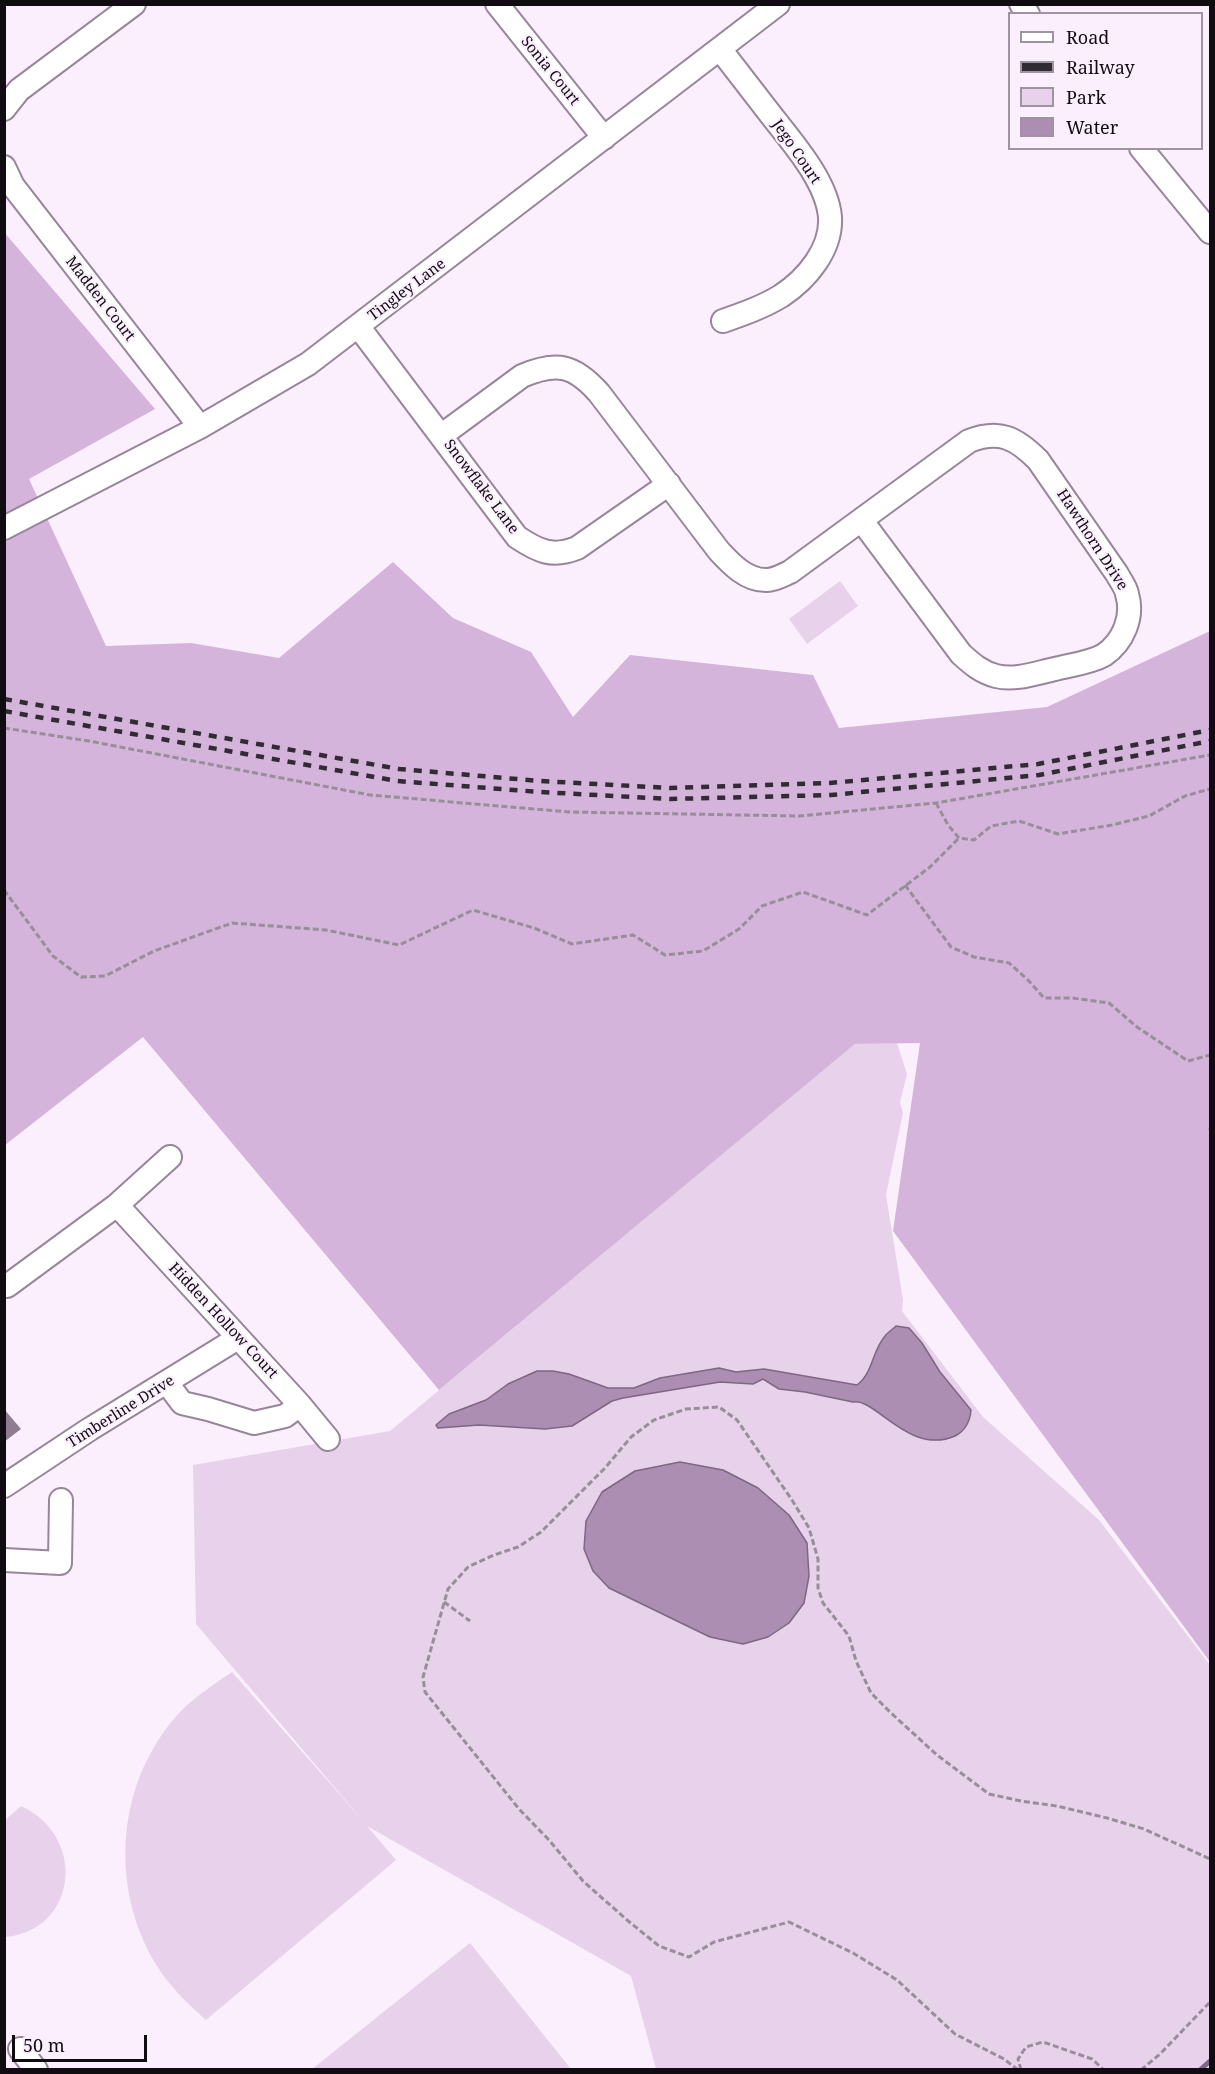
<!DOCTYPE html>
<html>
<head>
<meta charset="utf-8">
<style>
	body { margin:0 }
	#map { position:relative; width:1215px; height:2074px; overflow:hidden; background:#fbeffd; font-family:"Noto Serif",serif }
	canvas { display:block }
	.frame { position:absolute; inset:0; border:6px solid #110b12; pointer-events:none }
	.legend { position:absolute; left:1008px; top:12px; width:195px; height:138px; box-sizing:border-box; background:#fbeffd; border:2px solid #9d949f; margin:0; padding:8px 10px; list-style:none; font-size:18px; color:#110b12 }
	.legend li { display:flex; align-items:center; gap:12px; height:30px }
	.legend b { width:30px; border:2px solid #9d949f }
	.scale { position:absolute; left:12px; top:2035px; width:135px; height:27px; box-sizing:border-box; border:3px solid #110b12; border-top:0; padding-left:8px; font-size:18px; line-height:21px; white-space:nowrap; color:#110b12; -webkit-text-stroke:4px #fbeffd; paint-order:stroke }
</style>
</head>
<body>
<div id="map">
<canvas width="1215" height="2074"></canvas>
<div class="frame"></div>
<ul class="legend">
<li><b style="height:8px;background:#fff"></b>Road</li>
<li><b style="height:8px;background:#312b33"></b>Railway</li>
<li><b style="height:16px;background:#e7d1eb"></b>Park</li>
<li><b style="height:16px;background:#ad8eb3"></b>Water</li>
</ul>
<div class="scale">50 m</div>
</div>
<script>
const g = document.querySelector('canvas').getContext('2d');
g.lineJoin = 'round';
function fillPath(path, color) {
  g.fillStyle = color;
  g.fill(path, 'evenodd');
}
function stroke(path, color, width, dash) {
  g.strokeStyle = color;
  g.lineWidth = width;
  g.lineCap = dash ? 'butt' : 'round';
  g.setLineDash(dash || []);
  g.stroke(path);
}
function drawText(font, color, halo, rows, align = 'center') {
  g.font = font + ' "Noto Serif",serif';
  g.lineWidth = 4.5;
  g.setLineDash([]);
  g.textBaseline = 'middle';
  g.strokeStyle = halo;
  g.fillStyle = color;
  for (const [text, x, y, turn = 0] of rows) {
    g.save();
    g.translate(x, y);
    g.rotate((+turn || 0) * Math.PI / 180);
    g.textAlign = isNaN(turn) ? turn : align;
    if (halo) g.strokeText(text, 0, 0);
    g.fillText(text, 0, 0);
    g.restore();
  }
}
const green = new Path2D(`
	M840 581 858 606 807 644 789 619Z
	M897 1043 907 1074 900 1102 903 1113 886 1195 903 1300 902 1311 983 1417 1099 1520 1210 1665V2069H656L631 1976 367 1826 396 1860 206 2020C188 2004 170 1987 157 1966 108 1887 116 1780 181 1711 196 1696 214 1684 232 1672L364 1822 196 1624 193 1465 390 1431 855 1044Z
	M21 1806C88 1837 77 1931 5 1937V1820Z
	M470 1943 571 2069H312Z`);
const forest = new Path2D(`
	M4 232 155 409 29 479 106 646 191 643 279 658 393 562 453 618 531 652 573 717 630 655 813 675 839 728 1047 707 1210 631V1662L893 1231 920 1043 855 1044 439 1390 143 1037 5 1145Z`);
const water = new Path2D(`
	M896 1326 909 1328 922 1343 940 1372 971 1410C970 1421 965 1431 955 1436 909 1456 875 1397 853 1402L805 1392 779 1389 763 1379 753 1384 720 1382 623 1398 612 1401 572 1426 545 1429 479 1425 438 1428 436 1425 449 1414 486 1400 508 1384 537 1371H553L569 1374 608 1388H634L660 1378 719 1368 736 1372 764 1369 857 1385C873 1373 872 1351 885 1336 888 1332 893 1329 896 1326Z
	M680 1462 723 1470 758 1488 789 1515 807 1543 809 1576 804 1603 789 1623 768 1637 743 1644 710 1637 609 1588 593 1571 584 1549 586 1521 602 1492 635 1471Z`);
const stream = new Path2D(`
	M1200 2070 1210 2061`);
const building = new Path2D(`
	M4 1409 21 1429 4 1442Z`);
const path = new Path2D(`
	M4 728 89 741 370 795 569 812 799 816 936 803 1210 755
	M936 803 948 825 959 838 974 840 991 826 1019 821 1058 834 1112 825 1149 816 1185 796 1210 789
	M905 885 951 947 974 957 1009 963 1028 980 1044 998H1072L1109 1003 1137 1027 1188 1061 1210 1055
	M4 890 53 956 81 977 105 976 154 951 232 923 326 930 399 945 473 910 534 928 572 944 633 935 665 955 703 951 739 929 762 906 803 892 867 915 930 867 959 838
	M1210 1128V1130
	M444 1602 470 1621
	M1018 2070 1004 2059 955 2034 897 1980 853 1953 789 1922 714 1942 689 1957 659 1946 627 1920 583 1881 549 1840 519 1809 425 1692 423 1677 448 1589 468 1567 494 1555 518 1547 541 1532 605 1468 631 1437 654 1420 686 1409 719 1407 737 1420 792 1500 809 1528 818 1559V1588L823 1603 849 1636 856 1661 871 1693 891 1713 937 1755 989 1794 1021 1801 1057 1806 1107 1818 1144 1829 1210 1859
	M1021 2070 1018 2059 1026 2047 1043 2042 1092 2059 1104 2070
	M1141 2070 1160 2054 1210 2002`);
const minor = new Path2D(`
	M497 4 604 138
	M1021 4 1028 14
	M720 49C737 71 754 93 771 115 792 142 827 181 830 217 832 249 807 279 781 296 763 307 743 314 723 321
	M4 109 19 90 134 4
	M1141 148 1210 232
	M4 167 13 186 200 427
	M358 326 517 537C538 551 552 558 577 548L669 484
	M442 435 522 376C557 361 574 365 599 393L719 551C731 564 747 581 767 580 775 580 783 575 790 572L969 441C999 429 1016 438 1038 460L1117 574C1120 580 1126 587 1127 594 1134 617 1123 642 1104 655 1090 663 1070 665 1055 669 1036 673 1015 681 996 676 981 672 972 664 961 654L862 521
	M4 528 200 427 308 364 778 4
	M117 1205 300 1405 328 1439
	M7 1286 117 1205 170 1157
	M167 1383 182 1403 208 1409 254 1423 285 1416 300 1405
	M4 1486 90 1429 238 1338
	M4 1560 60 1563 61 1500
	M20 2049 36 2070`);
const rail = new Path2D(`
	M4 699 399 769 540 781 670 788 830 783 1038 764 1210 730
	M4 711 397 781 540 792 670 799 831 795 1039 775 1210 741`);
const streetNames = [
	["Sonia Court",550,71,51],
	["Jego Court",796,152,56],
	["Tingley Lane",407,290,-37],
	["Madden Court",100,299,52],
	["Snowflake Lane",481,487,53],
	["Hawthorn Drive",1092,540,57],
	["Hidden Hollow Court",223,1321,47],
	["Timberline Drive",121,1412,-32]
];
fillPath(green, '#e7d1eb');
fillPath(forest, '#d4b4da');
fillPath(water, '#ad8eb3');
stroke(water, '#7e6783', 1.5);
stroke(stream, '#7e6783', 5);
fillPath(building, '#8f7c92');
stroke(minor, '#98859c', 26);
stroke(path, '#978e99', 3, [6, 3]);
stroke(minor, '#fff', 22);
stroke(rail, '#312b33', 4.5, [8, 8]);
drawText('15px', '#110b12', '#fbeffd', streetNames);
</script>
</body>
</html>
